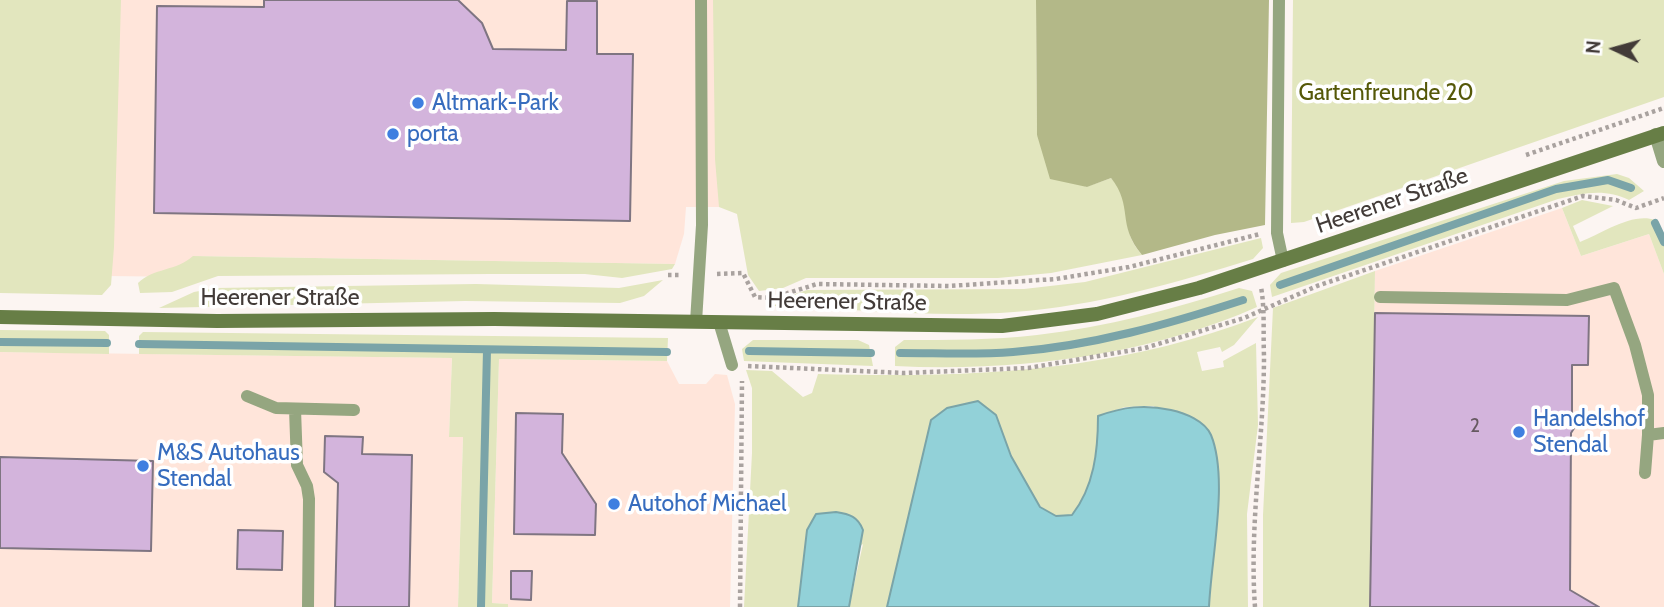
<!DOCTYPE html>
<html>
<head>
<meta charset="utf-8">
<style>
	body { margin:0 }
	#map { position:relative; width:1664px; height:607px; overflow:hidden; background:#fcf5f2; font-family:Cabin,sans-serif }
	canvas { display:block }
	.north { position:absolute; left:1580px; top:14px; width:70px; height:70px; -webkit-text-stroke:5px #fff; paint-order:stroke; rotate:275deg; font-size:19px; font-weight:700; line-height:28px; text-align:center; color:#423b38 }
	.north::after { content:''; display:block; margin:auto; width:24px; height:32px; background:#423b38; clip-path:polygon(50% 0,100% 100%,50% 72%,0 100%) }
</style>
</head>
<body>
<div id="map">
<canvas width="1664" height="607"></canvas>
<div class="north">N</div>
</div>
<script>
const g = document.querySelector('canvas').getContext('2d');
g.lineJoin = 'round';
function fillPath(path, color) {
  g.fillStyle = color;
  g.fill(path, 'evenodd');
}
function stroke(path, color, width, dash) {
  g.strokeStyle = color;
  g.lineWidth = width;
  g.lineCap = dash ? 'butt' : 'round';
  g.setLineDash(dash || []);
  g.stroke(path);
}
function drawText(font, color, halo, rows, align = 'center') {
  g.font = font + ' Cabin,sans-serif';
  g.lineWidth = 7;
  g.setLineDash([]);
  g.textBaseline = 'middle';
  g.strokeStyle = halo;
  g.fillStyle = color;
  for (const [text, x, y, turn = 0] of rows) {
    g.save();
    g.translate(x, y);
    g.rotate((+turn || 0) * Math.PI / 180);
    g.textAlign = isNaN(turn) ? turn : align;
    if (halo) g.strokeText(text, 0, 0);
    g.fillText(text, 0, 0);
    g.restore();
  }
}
const built = new Path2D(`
	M114 0H725L724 207H686L684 234 675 264 193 256 192 277 107 276Z
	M1562 208 1581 256 1649 234 1664 274V607H1370L1375 271Z
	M0 352 452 358 449 437H463L458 607H0Z
	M499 359 667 361 679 384H706L715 374 727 375 735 404 730 607H508L507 604 492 603Z`);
const green = new Path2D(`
	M0 0H121L114 247 111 285 102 295 0 293Z
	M713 0H1036L1037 135 1086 187 1111 178C1115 183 1122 190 1124 196 1131 223 1122 231 1142 255L1051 273 998 278H806L783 288 759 291 748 275 737 214 719 207 715 159Z
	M1293 0H1664V97L1304 222 1291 223Z
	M1617 174 1629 178 1644 191 1629 200C1606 188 1582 193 1558 199L1272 297 1270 285 1281 273 1564 181Z
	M1582 200 1613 206 1573 226 1580 242C1601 234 1632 212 1655 220L1664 235V274L1649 234 1581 256 1562 208Z
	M1261 238 1263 248 1253 259C1175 283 1096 306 1014 312 935 318 854 309 774 306L783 298 807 290 1024 289 1085 282Z
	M193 256 675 264 672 269 622 278 585 274H490L218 276 172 292 140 293 138 283C153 268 177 271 193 256Z
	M1375 271 1370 607H1263V515L1273 308Z
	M663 280 644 296 620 303 465 301 159 308 194 292 216 288 476 284 619 288Z
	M1239 288 1252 291 1257 307C1147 356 1015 372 895 366V347L904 340C948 340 993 340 1037 335 1107 327 1173 309 1239 288Z
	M1258 317 1234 345 1222 352 1220 347 1197 352 1202 371 1224 367 1223 361 1256 343 1258 425 1247 514 1248 607H1209L1217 521 1154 406 1125 407 1098 416C1098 451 1094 487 1072 515 1068 515 1061 517 1056 516 1029 510 1005 439 996 415L931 420 887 607H849L863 544 799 592 798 607H744L752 453V388L746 370 772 371 803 397 812 393 818 374C972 378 1111 373 1258 317Z
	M0 330 105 331 109 335V354L0 352Z
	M143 332 668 338 667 361 499 359 492 603 508 604V607H458L463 437H449L452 358 139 354V336Z
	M753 340H858L869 345 873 366 744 361 742 349Z`);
const forest = new Path2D(`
	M1036 0H1269L1265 225 1215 235 1142 255C1116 224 1134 207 1111 178L1087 187 1050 179 1037 135Z`);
const water = new Path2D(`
	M978 401 996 415 1011 456 1040 507 1056 516 1072 515C1094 487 1098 451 1098 416 1123 407 1144 404 1171 410 1185 413 1205 421 1211 435 1229 479 1211 559 1209 607H887L931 420 947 408Z
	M836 512C850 514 858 517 863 530L849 607H798L807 530 816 514Z`);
const stream = new Path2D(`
	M1655 223 1664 242
	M1280 285 1556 189 1608 180 1631 188
	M0 342 107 343
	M139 344 667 352
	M749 351 871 353
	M900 353C938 353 976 355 1013 352 1092 346 1169 324 1243 300
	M481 607 487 350`);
const building = new Path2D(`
	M264 0H458L482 23 493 49 566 50 567 1H597V54H633L630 221 154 213 157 6 264 7Z
	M1375 313 1589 316 1588 365H1572V413L1580 419 1571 433 1570 590 1599 607H1370Z
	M516 413 563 414 562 453 596 504 595 535 514 534Z
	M325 436 363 437 362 454 412 455 409 607H335L338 483 324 472Z
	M0 457 153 461 151 551 0 548Z
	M238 530 283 531 282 570 237 569Z
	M511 571H532L531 600 511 599Z`);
const path = new Path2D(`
	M1526 155 1664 108
	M717 274 743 273 755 297 772 298 817 284 949 286 1056 279 1129 267 1260 234
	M668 275H681
	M748 366 904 373 1028 368 1145 348 1244 318 1317 286 1583 196 1616 200 1636 208 1664 198
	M740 607 742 381
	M1255 607C1249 524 1264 439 1264 356 1263 332 1265 310 1261 287`);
const lane = new Path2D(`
	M1279 0 1277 233 1283 261
	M1380 297 1567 300 1614 288 1635 345 1648 395V435
	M696 322 702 225 701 0
	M719 322 732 365
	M247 396 276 408 354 410
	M295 409 297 465 307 486 309 499 308 607
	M1645 473 1648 435 1664 433`);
const street = new Path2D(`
	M1656 135 1664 161`);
const secondary = new Path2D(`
	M0 317 217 321 494 319 1002 326 1097 314 1199 288 1664 133`);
const markers = [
	[418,103,7,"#3f7fe0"],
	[393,134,7,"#3f7fe0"],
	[1519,432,7,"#3f7fe0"],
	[143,466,7,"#3f7fe0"],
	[614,504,7,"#3f7fe0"]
];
const numberNames = [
	["2",1475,426]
];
const parkNames = [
	["Gartenfreunde 20",1386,93]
];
const shopNames = [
	["Altmark-Park",432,103],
	["porta",407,134],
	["Handelshof",1533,419],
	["Stendal",1533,445],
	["M&S Autohaus",157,453],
	["Stendal",157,479],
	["Autohof Michael",628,504]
];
const streetNames = [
	["Heerener Straße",1392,201,-19],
	["Heerener Straße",280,298],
	["Heerener Straße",847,302,1]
];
fillPath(built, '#ffe5da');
fillPath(green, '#e2e6be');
fillPath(forest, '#b3b888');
fillPath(water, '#92d1d8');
stroke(water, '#7aa4a8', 2);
stroke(stream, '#7aa4a8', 8);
fillPath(building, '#d3b4dc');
stroke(building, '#7f7582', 2);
stroke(path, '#a9a29f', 4.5, [3.5, 3.5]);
stroke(lane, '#95a680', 12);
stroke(street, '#95a680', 14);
stroke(secondary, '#677e46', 14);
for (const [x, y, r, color] of markers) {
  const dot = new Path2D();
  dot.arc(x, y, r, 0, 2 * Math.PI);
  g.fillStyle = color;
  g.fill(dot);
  stroke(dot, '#fff', 2.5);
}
drawText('19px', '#665961', null, numberNames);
drawText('23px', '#555808', '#fff', parkNames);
drawText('23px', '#366cbe', '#fff', shopNames, 'left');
drawText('23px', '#423b38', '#fff', streetNames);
</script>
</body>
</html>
